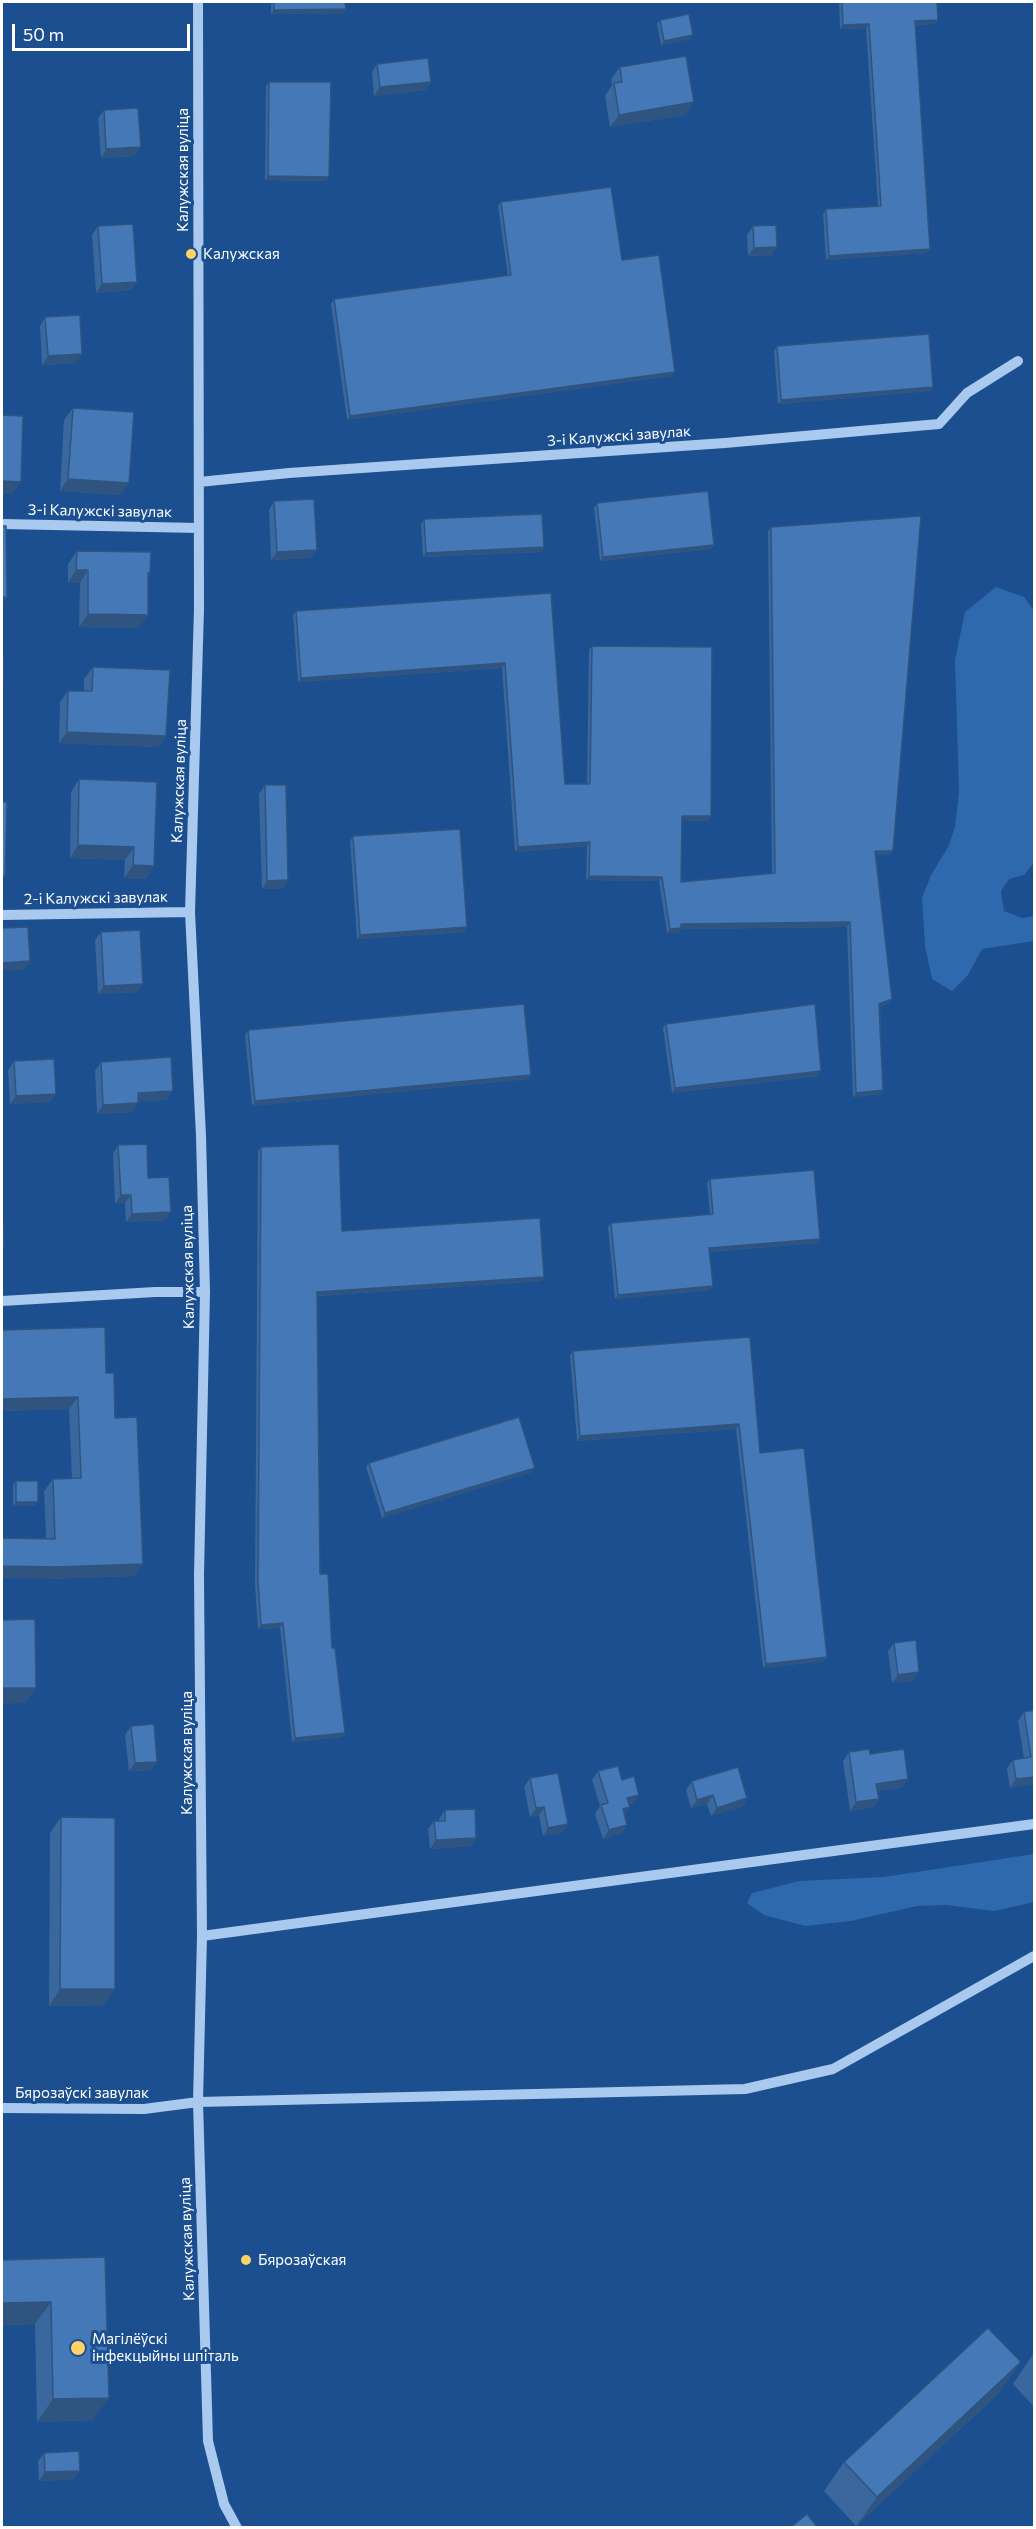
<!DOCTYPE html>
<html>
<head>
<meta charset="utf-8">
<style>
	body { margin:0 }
	#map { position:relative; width:1036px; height:2529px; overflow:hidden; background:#1b4f8f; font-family:Commissioner,sans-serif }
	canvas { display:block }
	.frame { position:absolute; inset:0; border:3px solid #fff; pointer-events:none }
	.scale { position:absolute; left:12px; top:24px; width:178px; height:27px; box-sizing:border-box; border:3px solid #fff; border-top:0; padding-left:8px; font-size:18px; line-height:21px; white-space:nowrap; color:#fff; -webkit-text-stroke:4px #1b4f8f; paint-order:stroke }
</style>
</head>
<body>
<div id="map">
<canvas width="1036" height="2529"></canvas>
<div class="frame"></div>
<div class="scale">50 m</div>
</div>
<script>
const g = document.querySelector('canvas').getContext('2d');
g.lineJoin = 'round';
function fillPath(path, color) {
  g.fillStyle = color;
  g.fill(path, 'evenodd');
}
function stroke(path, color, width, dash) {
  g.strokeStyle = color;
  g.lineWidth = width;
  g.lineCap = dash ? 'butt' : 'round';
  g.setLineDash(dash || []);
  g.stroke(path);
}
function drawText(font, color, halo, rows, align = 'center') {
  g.font = font + ' Commissioner,sans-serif';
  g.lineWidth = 6;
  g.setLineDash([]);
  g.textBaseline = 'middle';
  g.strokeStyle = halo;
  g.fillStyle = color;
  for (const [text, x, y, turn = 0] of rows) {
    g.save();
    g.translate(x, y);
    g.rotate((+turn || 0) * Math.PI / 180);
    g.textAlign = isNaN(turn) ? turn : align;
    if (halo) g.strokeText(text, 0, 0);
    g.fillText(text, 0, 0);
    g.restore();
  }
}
const green = new Path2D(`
	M996 587 1024 597 1034 611V863L1024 875 1009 879 1001 891 1004 911 1022 918 1034 916V941L982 949 968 975 952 991 932 979 925 946 922 898 931 875 948 847 955 827 959 792 955 660 965 612Z
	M1034 1854V1902L994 1911 946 1905 917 1906 851 1921 805 1926 764 1915 747 1903 752 1893 799 1881 884 1877Z`);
const minor = new Path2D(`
	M198 2 199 609 190 912 201 1136 205 1292 199 1575 202 1936 198 2102 208 2441 224 2504 237 2528
	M199 482 289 473 725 443 939 424 967 393 1018 361
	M2 524 199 528
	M2 915 190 912
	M2 1301 155 1292H205
	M202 1936 1034 1824
	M2 2108 144 2109 198 2102 745 2089 833 2069 1034 1956`);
const wall = new Path2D(`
	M271 2H345L346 9 343 14H271Z
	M839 2H937L938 20 935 24 915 25 930 249 927 253 826 260 823 214 826 209 878 206 866 28 840 29Z
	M660 20 690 39 661 45 657 24Z
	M377 64 431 82 425 90 374 96 372 72Z
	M620 67 694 102 685 115 610 127 605 96 612 85 611 79Z
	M269 82 326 181 265 180 266 86Z
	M104 110 135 156 101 158 98 118Z
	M501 202 622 260 672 376 347 420 331 304 334 299 508 276 498 206Z
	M98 226 131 290 96 293 92 235Z
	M753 226 772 255 748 256 747 235Z
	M45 317 76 363 42 365 40 326Z
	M777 346 933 387 930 391 778 404 774 351Z
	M73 408 121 495 60 491 64 420Z
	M274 501 311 558 271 560 269 510Z
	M597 503 714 545 711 549 600 561 594 508Z
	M424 519 544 547 541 552 423 557 421 524Z
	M771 527 890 855H876L892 999 889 1003 880 1007 883 1090 880 1094 853 1097 847 927 681 929 678 933H667L659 881 586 880 587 846 515 852 502 668 298 682 293 615 296 611 551 593 565 784H587L589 650 592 646 708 821 682 820 681 882 772 873 768 531Z
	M77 551 150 573 148 577 139 628 79 627 80 583H68V564Z
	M93 667 158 747 59 743 60 702 68 691H84V679Z
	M79 779 154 866 145 879 124 878 125 860 70 858 71 792Z
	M265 785 288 880 282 889H262L259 794Z
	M353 836 464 932 357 939 350 841Z
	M101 932 137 992 98 994 95 940Z
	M666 1024 818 1076 672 1093 663 1028Z
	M248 1030 531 1075 528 1079 252 1106 245 1035Z
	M14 1061 50 1102 10 1104 8 1070Z
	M101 1062 167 1100 138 1101 133 1112 97 1114 95 1071Z
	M118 1145 148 1178 165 1220 126 1222 125 1203 115 1204 113 1154Z
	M261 1147 342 1231 544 1277 541 1281 317 1296 320 1574 345 1733 342 1737 292 1742 280 1628 258 1629 255 1585 258 1151Z
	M710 1179 820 1239 817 1243 709 1252 713 1286 710 1290 615 1299 608 1227 611 1223 710 1214 707 1183Z
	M2 1330 106 1373 115 1418 134 1576 48 1579 44 1491 53 1479H72L69 1409 2 1411Z
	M750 1337 760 1453 827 1657 824 1661 763 1668 736 1429 577 1441 570 1355 573 1351Z
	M369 1463 532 1472 382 1518 366 1467Z
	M16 1481 38 1502 35 1506H13V1485Z
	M894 1643 913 1681 892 1683 888 1651Z
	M1035 1710V1784L1010 1788 1007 1768 1013 1760 1024 1758 1018 1721 1024 1712Z
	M131 1726 151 1770 129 1771 125 1735Z
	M849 1752 870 1754 908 1779 902 1787 877 1791 873 1807 850 1811 843 1761Z
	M598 1771 622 1780 633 1803 629 1804 630 1807 624 1815 627 1825 622 1833 603 1839 595 1814 600 1806 592 1780Z
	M530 1778 562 1833 543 1836 539 1815 530 1817 524 1787Z
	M692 1781 747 1798 742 1807 711 1816 707 1804 691 1808 686 1790Z
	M445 1810 476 1838 471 1846 430 1849 428 1829 434 1821H439V1819Z
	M61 1817 115 1989 103 2005 49 2006 50 1833Z
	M105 2257 93 2420 37 2422 35 2324 2 2325V2260Z
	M1033 2354H1035V2408L1013 2384Z
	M1000 2392 856 2526 824 2491 844 2462Z
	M44 2453 80 2471 74 2479 39 2481 38 2461Z`);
const shadedWall = new Path2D(`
	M346 9 343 14H271L274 10Z
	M938 20 935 24 912 25 915 21Z
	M869 24 866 28 840 29 843 25Z
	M693 35 690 39 661 45 664 41Z
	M431 82 425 90 374 96 380 87Z
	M694 102 685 115 610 127 619 115Z
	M141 147 135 156 101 158 106 149Z
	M268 176 329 177 326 181 265 180Z
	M777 247 772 255 748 256 754 248Z
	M930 249 927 253 826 260 829 256Z
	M137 282 131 290 96 293 102 284Z
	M82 354 76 363 42 365 48 356Z
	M675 372 672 376 347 420 350 416Z
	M933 387 930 391 778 404 781 400Z
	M68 479 129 483 121 495 60 491Z
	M2 481 21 482 12 494H2Z
	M714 545 711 549 600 561 603 557Z
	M544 547 541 552 423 557 426 553Z
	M317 550 311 558 271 560 277 552Z
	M76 570H88L80 583H68Z
	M2 597H7L2 605Z
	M88 614 148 615 139 628 79 627Z
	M505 663 502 668 298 682 301 678Z
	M67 732 166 736 158 747 59 743Z
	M682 816H711L708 821 679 820Z
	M590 842 587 846 515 852 518 847Z
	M78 845 134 847 125 860 70 858Z
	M875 851H893L890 855H872Z
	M133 865 154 866 145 879 124 878Z
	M589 876 662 877 659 881 586 880Z
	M288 880 282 889H262L267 881Z
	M850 922 847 927 681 929 678 933H667L670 929 681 924Z
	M467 927 464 932 357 939 360 935Z
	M30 961 24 970 2 971V963Z
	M143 984 137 992 98 994 104 986Z
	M892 999 889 1003 876 1008 879 1004Z
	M821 1071 818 1076 672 1093 675 1088Z
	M531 1075 528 1079 252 1106 255 1101Z
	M883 1090 880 1094 853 1097 856 1093Z
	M173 1091 167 1100 132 1102 138 1093Z
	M56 1094 50 1102 10 1104 16 1096Z
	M138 1103 133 1112 97 1114 103 1105Z
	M121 1195H131L125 1203 115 1204Z
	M171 1212 165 1220 126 1222 132 1214Z
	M820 1239 817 1243 706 1252 709 1248Z
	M544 1277 541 1281 314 1296 317 1292Z
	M713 1286 710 1290 615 1299 618 1295Z
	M78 1397 69 1409 2 1411V1399Z
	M739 1424 736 1429 577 1441 580 1436Z
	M535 1468 532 1472 382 1518 385 1513Z
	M16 1502H38L35 1506H13Z
	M143 1564 134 1576 48 1579 2 1578V1566Z
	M283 1623 280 1628 258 1629 261 1625Z
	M827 1657 824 1661 763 1668 766 1664Z
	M919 1672 913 1681 892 1683 898 1675Z
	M2 1688H36L25 1703 2 1704Z
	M345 1733 342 1737 292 1742 295 1738Z
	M157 1762 151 1770 129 1771 135 1763Z
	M1035 1777V1784L1010 1788 1016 1779Z
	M908 1779 902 1787 870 1792 876 1784Z
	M639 1795 633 1803 621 1807 627 1798Z
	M713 1795 707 1804 691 1808 697 1800Z
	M747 1798 742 1807 711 1816 717 1808Z
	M879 1799 873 1807 850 1811 856 1802Z
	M544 1807 539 1815 530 1817 536 1808Z
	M630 1807 624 1816 623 1809Z
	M568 1824 562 1833 543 1836 548 1828Z
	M627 1825 622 1833 603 1839 609 1830Z
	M476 1838 471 1846 430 1849 436 1840Z
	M60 1989H115L103 2005 49 2006Z
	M51 2302 35 2324 2 2325V2303Z
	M1021 2362 1000 2392 856 2526 877 2497Z
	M109 2398 93 2420 37 2422 53 2399Z
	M80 2471 74 2479 39 2481 45 2472Z`);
const building = new Path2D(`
	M274 2H345L346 9 274 10Z
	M842 2H937L938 20 915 21 930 249 829 256 826 209 881 206 869 24 843 25Z
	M689 14 693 35 664 41 660 20Z
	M686 56 694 102 619 115 614 83 622 82 620 67Z
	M428 58 431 82 380 87 377 64Z
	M269 82H331L329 177 268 176Z
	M138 108 141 147 106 149 104 110Z
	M611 187 622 260 659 255 675 372 350 416 334 299 511 275 501 202Z
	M133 224 137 282 102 284 98 226Z
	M776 225 777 247 754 248 753 226Z
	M80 315 82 354 48 356 45 317Z
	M929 334 933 387 781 400 777 346Z
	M73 408 134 412 129 483 68 479Z
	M2 415 23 416 21 482 2 481Z
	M708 491 714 545 603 557 597 503Z
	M314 499 317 550 277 552 274 501Z
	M542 514 544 547 426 553 424 519Z
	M921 516 893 851H875L892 999 879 1004 883 1090 856 1093 850 922 681 924V928L670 929 662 877 589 876 590 842 518 847 505 663 301 678 296 611 551 593 565 784H590L592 646 712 647 711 816H682L681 882 775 873 771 527Z
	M2 526H6L7 597H2Z
	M77 551 151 552 150 573H148V615L88 614V570H76Z
	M2 657H3V684H2Z
	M93 667 170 670 166 736 67 732 68 691H92Z
	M79 779 157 782 154 866 133 865 134 847 78 845Z
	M265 785H286L288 880 267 881Z
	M2 802H7L5 876H2Z
	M460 829 467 927 360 935 353 836Z
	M28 927 30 961 2 963V928Z
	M140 930 143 984 104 986 101 932Z
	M524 1004 531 1075 255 1101 248 1030Z
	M815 1004 821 1071 675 1088 666 1024Z
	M171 1057 173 1091 138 1093V1103L103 1105 101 1062Z
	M54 1059 56 1094 16 1096 14 1061Z
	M147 1144 148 1178 169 1177 171 1212 132 1214 131 1195H121L118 1145Z
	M339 1144 342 1231 540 1218 544 1277 317 1292 320 1574H328L332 1648H335L345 1733 295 1738 283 1623 261 1625 258 1581 261 1147Z
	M814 1170 820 1239 709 1248 713 1286 618 1295 611 1223 713 1214 710 1179Z
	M2 1213 4 1248H2Z
	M105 1327 106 1373H114L115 1418 137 1417 143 1564 56 1567 2 1566V1538L55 1539 53 1479 81 1478 78 1397 2 1399V1330Z
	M750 1337 760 1453 804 1448 827 1657 766 1664 739 1424 580 1436 573 1351Z
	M519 1417 535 1468 385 1513 369 1463Z
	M16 1481H38V1502H16Z
	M35 1619 36 1688H2V1620Z
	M916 1640 919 1672 898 1675 894 1643Z
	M1035 1710V1777L1016 1779 1013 1760 1031 1757 1024 1712Z
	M154 1724 157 1762 135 1763 131 1726Z
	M869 1749 870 1754 904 1749 908 1779 876 1784 879 1799 856 1802 849 1752Z
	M618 1766 622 1780 634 1776 639 1795 627 1798 630 1807 623 1809 627 1825 609 1830 601 1805 608 1803 598 1771Z
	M738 1767 747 1798 717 1808 713 1795 697 1800 692 1781Z
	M558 1773 568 1824 548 1828 544 1807 536 1808 530 1778Z
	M475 1809 476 1838 436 1840 434 1821H445V1810Z
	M61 1817 115 1818V1989H60Z
	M105 2257 109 2398 53 2399 51 2302 2 2303V2260Z
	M988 2328 1021 2362 877 2497 844 2462Z
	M79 2451 80 2471 45 2472 44 2453Z
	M807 2514 818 2528H790Z`);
const markers = [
	[191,254,6,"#ffd166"],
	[246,2260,6,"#ffd166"],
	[78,2348,8,"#ffd166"]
];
const streetNames = [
	["Калужская вуліца",183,170,-90],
	["3-і Калужскі завулак",619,436,-4],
	["3-і Калужскі завулак",100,511,1],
	["Калужская вуліца",179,781,-88],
	["2-і Калужскі завулак",96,898,-1],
	["Калужская вуліца",188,1267,-91],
	["Калужская вуліца",187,1753,-90],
	["Бярозаўскі завулак",82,2093],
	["Калужская вуліца",187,2239,-92]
];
const poiNames = [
	["Калужская",203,254],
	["Бярозаўская",258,2260],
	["Магілёўскі",92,2339],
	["інфекцыйны шпіталь",92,2356]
];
fillPath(green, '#2e69ad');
stroke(minor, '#a9c9ee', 10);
fillPath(wall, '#3a679d');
fillPath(shadedWall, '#305480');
fillPath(building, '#4478b7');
stroke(building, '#305480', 1.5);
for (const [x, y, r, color] of markers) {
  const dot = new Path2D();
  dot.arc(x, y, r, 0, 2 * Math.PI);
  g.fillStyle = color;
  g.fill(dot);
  stroke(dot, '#1b4f8f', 2);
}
drawText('15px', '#fff', '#1b4f8f', streetNames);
drawText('15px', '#fff', '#1b4f8f', poiNames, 'left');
</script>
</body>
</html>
